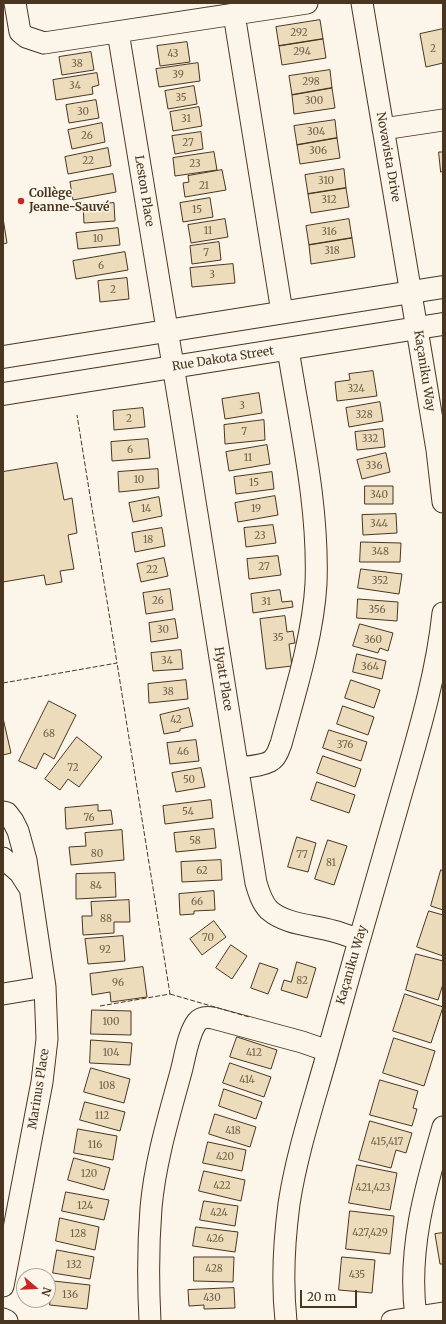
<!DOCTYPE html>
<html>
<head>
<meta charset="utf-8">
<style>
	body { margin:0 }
	#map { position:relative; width:446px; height:1324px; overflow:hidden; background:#fbf6e9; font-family:Merriweather,serif }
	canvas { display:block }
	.frame { position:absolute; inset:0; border:4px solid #4a3520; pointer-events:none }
	.north { position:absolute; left:16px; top:1268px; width:40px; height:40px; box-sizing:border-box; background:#fbf6e9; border:1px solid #b4a999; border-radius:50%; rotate:109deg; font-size:11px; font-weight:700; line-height:16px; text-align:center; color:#4a3520 }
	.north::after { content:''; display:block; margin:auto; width:14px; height:18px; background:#c62828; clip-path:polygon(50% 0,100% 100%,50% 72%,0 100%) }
	.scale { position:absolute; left:300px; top:1290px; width:57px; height:18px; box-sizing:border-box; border:2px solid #4a3520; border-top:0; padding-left:5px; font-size:12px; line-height:14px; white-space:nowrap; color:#4a3520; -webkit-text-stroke:3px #fbf6e9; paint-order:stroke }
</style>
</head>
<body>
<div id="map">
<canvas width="446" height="1324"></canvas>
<div class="frame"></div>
<div class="north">N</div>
<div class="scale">20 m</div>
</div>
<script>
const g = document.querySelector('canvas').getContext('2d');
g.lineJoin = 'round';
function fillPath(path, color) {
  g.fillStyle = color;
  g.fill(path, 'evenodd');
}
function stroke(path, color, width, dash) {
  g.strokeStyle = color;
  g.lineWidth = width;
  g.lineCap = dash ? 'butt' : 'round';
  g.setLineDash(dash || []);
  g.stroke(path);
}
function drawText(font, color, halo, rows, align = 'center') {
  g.font = font + ' Merriweather,serif';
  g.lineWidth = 3;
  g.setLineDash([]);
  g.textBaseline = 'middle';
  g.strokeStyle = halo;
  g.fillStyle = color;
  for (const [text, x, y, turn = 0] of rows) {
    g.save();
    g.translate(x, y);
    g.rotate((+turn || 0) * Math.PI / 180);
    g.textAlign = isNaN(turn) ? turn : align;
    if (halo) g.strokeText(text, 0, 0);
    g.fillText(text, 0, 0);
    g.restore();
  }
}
const building = new Path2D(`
	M320 20 323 39 279 46 276 27Z
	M443 29V63L426 67 420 34Z
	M323 39 326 58 282 65 279 46Z
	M187 42 190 62 160 66 157 46Z
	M91 52 94 70 62 75 59 57Z
	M198 63 200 81 159 87 156 69Z
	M330 70 332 88 292 95 289 76Z
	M97 73 99 85 92 87 93 94 56 100 53 80Z
	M194 86 197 104 168 109 165 91Z
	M332 88 335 108 294 114 292 95Z
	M96 100 99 118 69 123 66 105Z
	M199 107 202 126 173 131 170 112Z
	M335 120 337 138 297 145 294 126Z
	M102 123 105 142 72 149 68 130Z
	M201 132 203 149 175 154 172 136Z
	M337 138 340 158 300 164 297 145Z
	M108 148 111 166 68 174 65 157Z
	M214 152 217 170 175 176 173 158Z
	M439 152H443V171L441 172Z
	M344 169 346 188 308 194 305 175Z
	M222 170 226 190 185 197 183 183 189 182 188 176Z
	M113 174 116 192 73 200 70 182Z
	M346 188 349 207 311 213 308 194Z
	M210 198 213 217 183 222 180 203Z
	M114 203 115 221 84 223 83 205Z
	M3 218 7 243 3 244Z
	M225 219 228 237 191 243 188 225Z
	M349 219 352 238 309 245 306 226Z
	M118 228 120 245 78 249 76 233Z
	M352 238 355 257 311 264 309 245Z
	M219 242 221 260 192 264 190 246Z
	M125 252 128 270 76 279 73 261Z
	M233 264 235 283 192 287 190 268Z
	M127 278 129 299 100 302 98 281Z
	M373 371 377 396 337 401 335 382 350 380 349 374Z
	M259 393 262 413 225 419 222 399Z
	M380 402 383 421 349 427 346 408Z
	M143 408 145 427 114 430 113 411Z
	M264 420 265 440 225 444 224 425Z
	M383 429 385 447 357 450 355 432Z
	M148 439 150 458 112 461 111 442Z
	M267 445 270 464 229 471 226 452Z
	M386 453 390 472 362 479 357 460Z
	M57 463 64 500 72 498 77 533 68 535 74 569 60 571 62 582 46 585 44 575 3 582V472Z
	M158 469 159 488 119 492 118 472Z
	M272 472 274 489 236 494 234 477Z
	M365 486H393V504H365Z
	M275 496 278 515 238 522 235 503Z
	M159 497 162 516 133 522 129 503Z
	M396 514 397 533 363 535 362 515Z
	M273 525 276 543 246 547 244 528Z
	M162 528 165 546 135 552 132 533Z
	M361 542 401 543 400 562H360Z
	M278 556 281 575 249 579 247 559Z
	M164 558 168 576 141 582 137 564Z
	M361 569 402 574 399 594 358 588Z
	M170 589 173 610 146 614 143 593Z
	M280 590 282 602 292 601 293 607 253 613 251 594Z
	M358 599 398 602 397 621 357 618Z
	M285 616 287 632 293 631 295 643 289 644 292 666 266 669 260 619Z
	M175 619 178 638 151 642 149 623Z
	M360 624 393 633 388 651 380 648 378 653 353 646Z
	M181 650 183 669 153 671 151 653Z
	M357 654 386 661 382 679 353 672Z
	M186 680 188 699 149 703 148 684Z
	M351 680 380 690 374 708 345 698Z
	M49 701 76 715 54 759 44 753 36 769 19 761Z
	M343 706 374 717 368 735 337 724Z
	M189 708 193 726 180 729V731L164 734 160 715Z
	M3 718 11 753 3 755Z
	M329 730 367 742 361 761 323 748Z
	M77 737 102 757 79 787 68 779 60 790 45 779Z
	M196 740 199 761 170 764 167 743Z
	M323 756 361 769 355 787 317 773Z
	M201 768 205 787 176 792 172 773Z
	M317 782 355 795 349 813 311 800Z
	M211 800 213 818 165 824 163 806Z
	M98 805V811L111 810 113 824 66 829 65 808Z
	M214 829 216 848 176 852 174 833Z
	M122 830 124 860 71 865 69 847 86 846 85 833Z
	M297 837 316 843 308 872 288 867Z
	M328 840 347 846 334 885 315 879Z
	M221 860 222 880 182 882 181 862Z
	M441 870 443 871V910L431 906Z
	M115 873 116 897 76 899V874Z
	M214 891 215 910 194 911V914L180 915 179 894Z
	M129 900 130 922H114V933L83 935 82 916H92L91 902Z
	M429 911 443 915V956L417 947Z
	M214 921 226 937 202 955 190 939Z
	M123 936 125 961 88 964 85 939Z
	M231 945 247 956 232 979 216 968Z
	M416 954 443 961V984L438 1000 406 990Z
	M297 962 316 968 307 998 281 990 284 980 291 982Z
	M260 963 278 969 268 994 251 988Z
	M143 967 147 997 111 1002 110 992 92 995 90 974Z
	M405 994 443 1007 431 1043 393 1031Z
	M92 1010 131 1011V1035L91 1034Z
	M237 1037 277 1050 271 1069 230 1057Z
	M394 1038 435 1051 424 1086 383 1073Z
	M91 1040 132 1043 130 1065 90 1063Z
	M230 1063 271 1077 264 1097 223 1083Z
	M91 1068 130 1079 124 1103 84 1092Z
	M380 1080 418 1091 413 1108 417 1109 412 1126 370 1115Z
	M224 1089 262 1102 256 1119 219 1106Z
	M85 1102 125 1112 120 1131 80 1120Z
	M215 1114 256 1127 250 1147 209 1134Z
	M370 1121 412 1133 406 1153 396 1150 391 1168 359 1160Z
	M78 1129 117 1136 113 1160 74 1153Z
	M208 1142 246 1150 242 1171 203 1163Z
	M74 1158 110 1168 104 1190 68 1180Z
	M357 1165 397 1173 390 1210 349 1203Z
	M204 1171 245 1180 241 1201 199 1191Z
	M66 1192 109 1200 104 1220 62 1211Z
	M204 1201 238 1206 235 1226 200 1220Z
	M350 1211 394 1216 390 1254 346 1249Z
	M60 1218 99 1227 95 1250 56 1241Z
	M196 1227 238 1232 235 1252 193 1246Z
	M443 1233V1264H440L435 1234Z
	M57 1250 94 1257 90 1279 53 1273Z
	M194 1257H234L233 1282 194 1281Z
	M342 1257 375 1260 372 1293 339 1290Z
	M53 1281 90 1285 87 1309 50 1305Z
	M234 1288 235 1308 204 1309V1305L189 1306 188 1290Z`);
const minor = new Path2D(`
	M15 3 20 32 26 37 44 43 307 3
	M362 3 424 371 437 450 443 502
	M234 14 282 312
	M118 32 182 420 256 883C259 893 262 903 269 910 286 925 313 925 333 931 342 933 351 937 359 940
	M383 129 443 120
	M238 768C247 767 269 765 274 758 278 754 279 748 281 744 295 693 313 636 316 584 319 505 300 426 288 349
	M3 812 7 813 13 821 18 831 26 860 45 987 47 1039 42 1082 3 1286
	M3 858 20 873 29 887
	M3 994 45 987
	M416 1317C407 1252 425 1189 443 1127
	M3 1319 7 1321
	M150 1321C148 1283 148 1246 151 1208 155 1162 169 1116 181 1072 185 1057 188 1034 197 1022 201 1017 207 1017 213 1018L302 1042 328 1051
	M286 1321C282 1283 284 1242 289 1204 296 1157 312 1108 325 1062 349 976 373 891 398 805 416 742 436 679 443 613
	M392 1321 443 1313`);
const major = new Path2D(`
	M3 357 443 287
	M3 394 443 324`);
const fence = new Path2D(`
	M3 683 117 663 77 415
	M170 994 249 1017
	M100 1006 170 994 117 663
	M443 1200V1199`);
const markers = [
	[21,201,4,"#c62828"]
];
const numberNames = [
	["292",299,33],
	["2",433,49],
	["294",302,52],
	["43",173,54],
	["38",77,64],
	["39",178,75],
	["298",311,82],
	["34",75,86],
	["35",181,98],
	["300",314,101],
	["30",83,112],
	["31",186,119],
	["304",316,132],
	["26",87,136],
	["27",188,143],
	["306",318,151],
	["22",88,161],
	["23",195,164],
	["310",326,181],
	["21",204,186],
	["312",329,200],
	["15",197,210],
	["11",208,231],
	["316",329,232],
	["10",98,239],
	["318",332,251],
	["7",206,253],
	["6",101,266],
	["3",212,275],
	["2",113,290],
	["324",356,389],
	["3",242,406],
	["328",364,415],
	["2",129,419],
	["7",244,432],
	["332",370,439],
	["6",130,450],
	["11",248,458],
	["336",374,466],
	["10",139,480],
	["15",254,483],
	["340",379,495],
	["14",146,509],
	["19",256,509],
	["344",379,524],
	["23",260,536],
	["18",148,540],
	["348",380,552],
	["27",264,567],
	["22",152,570],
	["352",380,581],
	["26",158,601],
	["31",266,602],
	["356",377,610],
	["30",163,630],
	["35",278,638],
	["360",373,640],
	["34",167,661],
	["364",370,667],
	["38",168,692],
	["42",176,720],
	["68",49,734],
	["376",345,745],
	["46",183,752],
	["72",73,768],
	["50",189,780],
	["54",188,812],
	["76",89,818],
	["58",195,841],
	["80",97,854],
	["77",302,855],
	["81",331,863],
	["62",202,871],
	["84",96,886],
	["66",197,902],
	["88",106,919],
	["70",208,938],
	["92",105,950],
	["82",302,981],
	["96",118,983],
	["100",111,1022],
	["104",111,1053],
	["412",254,1053],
	["414",247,1080],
	["108",107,1086],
	["112",102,1116],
	["418",233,1131],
	["415,417",387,1142],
	["116",95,1145],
	["420",225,1157],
	["120",89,1174],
	["422",222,1186],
	["421,423",373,1188],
	["124",85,1206],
	["424",219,1213],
	["427,429",370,1233],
	["128",78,1234],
	["426",215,1239],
	["132",74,1265],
	["428",214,1269],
	["435",357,1275],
	["136",70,1295],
	["430",212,1298]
];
const streetNames = [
	["Novavista Drive",388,157,80],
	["Leston Place",144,191,81],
	["Rue Dakota Street",223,359,-9],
	["Kaçaniku Way",424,371,81],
	["Hyatt Place",223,679,81],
	["Kaçaniku Way",352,965,-74],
	["Marinus Place",39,1089,-81]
];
const poiNames = [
	["Collège",29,194],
	["Jeanne-Sauvé",29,208]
];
fillPath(building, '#ecdcbc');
stroke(building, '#4a3520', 1);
stroke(minor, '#4a3520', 23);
stroke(major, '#4a3520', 24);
stroke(minor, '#fbf6e9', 21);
stroke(major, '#fbf6e9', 22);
stroke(fence, '#4a3520', 1, [5, 2]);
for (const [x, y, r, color] of markers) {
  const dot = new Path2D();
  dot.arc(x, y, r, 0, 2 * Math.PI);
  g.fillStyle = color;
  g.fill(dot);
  stroke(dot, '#fbf6e9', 1.5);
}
drawText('10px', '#725f47', null, numberNames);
drawText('12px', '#4a3520', '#fbf6e9', streetNames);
drawText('bold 12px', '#4a3520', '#fbf6e9', poiNames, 'left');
</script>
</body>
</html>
